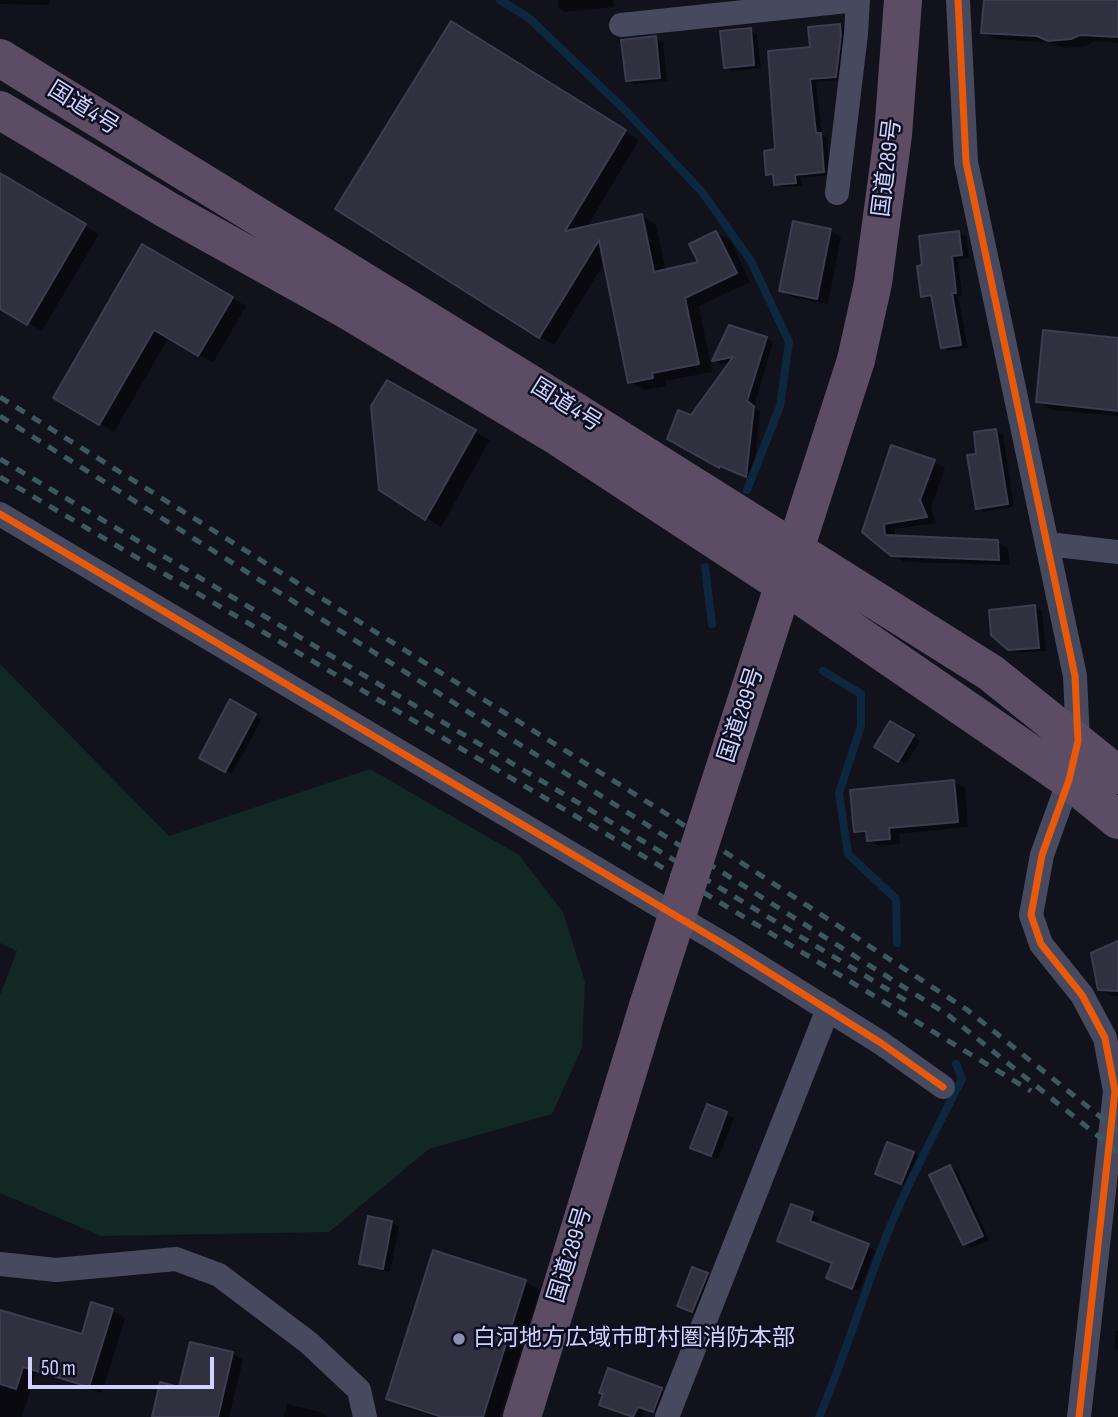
<!DOCTYPE html>
<html>
<head>
<meta charset="utf-8">
<style>
	body { margin:0 }
	#map { position:relative; width:1118px; height:1417px; overflow:hidden; background:#12121d; font-family:"Sofia Sans Condensed",sans-serif }
	canvas { display:block }
	.scale { position:absolute; left:28px; top:1357px; width:186px; height:32px; box-sizing:border-box; border:4px solid #cfd3fe; border-top:0; padding-left:9px; font-size:21px; line-height:24px; white-space:nowrap; color:#cfd3fe; -webkit-text-stroke:5px #0e0e21; paint-order:stroke }
</style>
</head>
<body>
<div id="map">
<canvas width="1118" height="1417"></canvas>
<div class="scale">50 m</div>
</div>
<script>
const g = document.querySelector('canvas').getContext('2d');
g.lineJoin = 'round';
function fillPath(path, color) {
  g.fillStyle = color;
  g.fill(path, 'evenodd');
}
function stroke(path, color, width, dash) {
  g.strokeStyle = color;
  g.lineWidth = width;
  g.lineCap = dash ? 'butt' : 'round';
  g.setLineDash(dash || []);
  g.stroke(path);
}
function drawText(font, color, halo, rows, align = 'center') {
  g.font = font + ' "Sofia Sans Condensed","Noto Sans JP",sans-serif';
  g.lineWidth = 5;
  g.setLineDash([]);
  g.textBaseline = 'middle';
  g.strokeStyle = halo;
  g.fillStyle = color;
  for (const [text, x, y, turn = 0] of rows) {
    g.save();
    g.translate(x, y);
    g.rotate((+turn || 0) * Math.PI / 180);
    g.textAlign = isNaN(turn) ? turn : align;
    if (halo) g.strokeText(text, 0, 0);
    g.fillText(text, 0, 0);
    g.restore();
  }
}
const green = new Path2D(`
	M0 664 169 836 370 769 519 855 563 912 585 982 582 1048 552 1114 429 1149 329 1232 101 1236 0 1193V995L17 951 0 943Z`);
const shadow = new Path2D(`
	M0 0H50L49 5 0 4Z
	M558 0H613L614 7 565 12 558 8Z
	M986 0H1118V43L1094 41 1086 46 1063 48 1052 43 996 39 982 32Z
	M840 26 846 29 842 80 816 82 822 135 827 138 830 175 801 178 802 186 782 187 775 183V177L768 174 812 49Z
	M750 30 757 34 761 68 732 71 725 67Z
	M466 32 639 140 586 228 642 216 656 225 666 271 701 263 716 233 731 241 750 282 699 306 712 372 665 381 666 386 644 390 630 382 605 262 554 345 540 337Z
	M655 38 663 42 667 81 635 84 628 80Z
	M0 175 99 234 42 331 0 307Z
	M831 230 841 237 828 304 792 297 781 290Z
	M959 233 966 237 969 258 958 259 962 296H958L968 348 949 351 942 347 933 299 923 295 924 267Z
	M143 247 246 306 213 363 169 337 114 432 56 398Z
	M766 338 773 342 754 407 760 412 753 479 727 468 726 470 669 438 692 417 732 362 720 364 714 361Z
	M1118 340V416L1052 410 1037 401Z
	M387 382 490 440 441 527 380 489Z
	M996 431 1003 434 1014 507 984 512 977 508 978 455Z
	M934 462 945 468 931 507 936 523 895 529V537L997 542 1008 548 1010 565 904 562 864 531Z
	M1035 607 1042 611 1046 651 1017 653 1009 648Z
	M231 702 262 719 232 774 201 757Z
	M891 723 920 741 906 764 876 747Z
	M954 782 965 788 968 827 899 834 900 844 880 846 869 840V837L856 831Z
	M1118 943V996H1111L1100 989Z
	M708 1107 734 1118 718 1159 699 1151Z
	M913 1153 920 1157 909 1187 884 1177Z
	M949 1167 957 1171 989 1240 972 1248 965 1244Z
	M812 1214 819 1218 816 1225 875 1250 859 1291 828 1278 833 1263 779 1241Z
	M392 1223 399 1227 390 1272 368 1267 361 1263Z
	M435 1252 526 1282 540 1290 500 1417H435L403 1407 388 1398Z
	M707 1274 714 1278 700 1315 686 1309Z
	M0 1310 83 1337 112 1311 125 1318 102 1393 36 1373 22 1417H0Z
	M1116 1331H1118V1350L1114 1348Z
	M191 1344 233 1354 243 1360 229 1417H154L180 1389Z
	M609 1371 669 1394 660 1415 645 1409 642 1417H633L608 1408Z
	M287 1404 320 1412 328 1417H284Z`);
const stream = new Path2D(`
	M500 0 529 18 627 112 702 192 751 261 789 342 780 406 747 490
	M705 567 712 624
	M823 671 861 694V726L839 793 848 854 896 899 897 943
	M819 1417C846 1355 864 1290 890 1227 911 1176 937 1128 962 1079L956 1064`);
const building = new Path2D(`
	M984 0H1118V37L1080 35 1071 39 1048 41 1037 36 981 33Z
	M451 21 626 130 565 231 642 214 654 272 698 262 689 244 716 231 737 273 685 298 699 364 652 373 653 378 628 383 599 240 539 338 335 209Z
	M840 24 841 35 836 77 810 79 816 133H821L824 172 795 175 796 183 774 185 773 174 766 175 764 151 775 149 768 51 810 47 808 27Z
	M751 28 754 65 724 68 720 31Z
	M656 36 660 78 626 81 621 40Z
	M0 173 86 224 27 325 0 309Z
	M793 221 831 229 817 299 779 291Z
	M959 231 962 255 952 256 956 293H952L961 345 941 348 931 295 921 297 917 266 922 265 919 236Z
	M142 244 233 297 198 356 154 330 99 425 53 398Z
	M729 325 767 337 747 401 754 406 746 477 720 466 719 468 667 439 678 410 691 415 733 357 712 361Z
	M1043 330 1118 338V411L1036 402Z
	M387 380 476 430 425 520 379 490 371 406Z
	M996 429 1008 504 976 509 967 455 976 454 974 432Z
	M891 445 935 460 920 500 927 517 884 524 885 535 998 540 999 560 891 556 862 532Z
	M1035 605 1039 648 1008 650 991 635 989 610Z
	M230 699 256 714 225 772 199 758Z
	M890 721 914 735 898 762 874 747Z
	M954 780 958 822 889 828 890 839 867 841 866 831 854 832 850 790Z
	M1118 941V991L1098 990 1091 953Z
	M707 1104 727 1112 711 1156 690 1148Z
	M887 1142 914 1152 901 1184 875 1174Z
	M950 1165 983 1236 963 1245 929 1175Z
	M791 1204 813 1212 810 1221 869 1244 852 1289 826 1278 832 1263 777 1241Z
	M368 1216 392 1221 383 1269 359 1264Z
	M433 1250 526 1280 483 1417H442L386 1399Z
	M692 1267 708 1273 692 1312 677 1306Z
	M91 1302 113 1309 89 1387 23 1367 16 1389 0 1384V1310L82 1334Z
	M190 1342 233 1352 218 1417H152L160 1382 179 1387Z
	M608 1368 662 1388 653 1412 638 1407 633 1417 599 1405 603 1394 599 1393Z`);
const street = new Path2D(`
	M958 0 966 162 1075 676 1078 741 1069 780 1042 855 1031 915 1041 944 1082 995 1105 1038 1115 1091 1079 1417
	M621 25 857 0
	M837 193 856 34 858 0
	M0 514 725 945 881 1043 943 1087
	M1048 544 1118 552
	M0 1264 56 1270 176 1259 219 1275 309 1343 359 1390 365 1417
	M667 1417 828 1009`);
const highway = new Path2D(`
	M0 58 571 409 991 673 1118 775
	M0 110 169 211 347 310 560 438 804 598 1069 780 1118 820
	M856 360 873 283 893 135 903 0
	M522 1417 648 1006`);
const rail = new Path2D(`
	M0 397 665 813 966 1009 1118 1131
	M0 416 948 1015 1118 1152
	M0 459 641 840 910 1003
	M0 477 635 851 1031 1091`);
const highwayBridge = new Path2D(`
	M648 1006 856 360`);
const cycleway = new Path2D(`
	M958 0 966 162 1075 676 1078 741 1069 780 1042 855 1031 915 1041 944 1082 995 1105 1038 1115 1091 1079 1417
	M0 514 725 945 881 1043 943 1087`);
const markers = [
	[459,1339,7,"#8d8faf"]
];
const streetNames = [
	["国道4号",83,109,32],
	["国道289号",888,168,-83],
	["国道4号",566,406,32],
	["国道289号",742,715,-72],
	["国道289号",571,1255,-73]
];
const poiNames = [
	["白河地方広域市町村圏消防本部",473,1339]
];
fillPath(green, '#112824');
fillPath(shadow, '#0007');
stroke(stream, '#0d283e', 8);
fillPath(building, '#30303f');
stroke(building, '#3c3d50', 2);
stroke(street, '#474a5e', 24);
stroke(highway, '#5d4d64', 38);
stroke(rail, '#3e5862', 5, [10, 9]);
stroke(highwayBridge, '#5d4d64', 38);
stroke(cycleway, '#e8590c', 7);
for (const [x, y, r, color] of markers) {
  const dot = new Path2D();
  dot.arc(x, y, r, 0, 2 * Math.PI);
  g.fillStyle = color;
  g.fill(dot);
  stroke(dot, '#0e0e21', 2.5);
}
drawText('23px', '#cfd3fe', '#0e0e21', streetNames);
drawText('23px', '#cfd3fe', '#0e0e21', poiNames, 'left');
</script>
</body>
</html>
